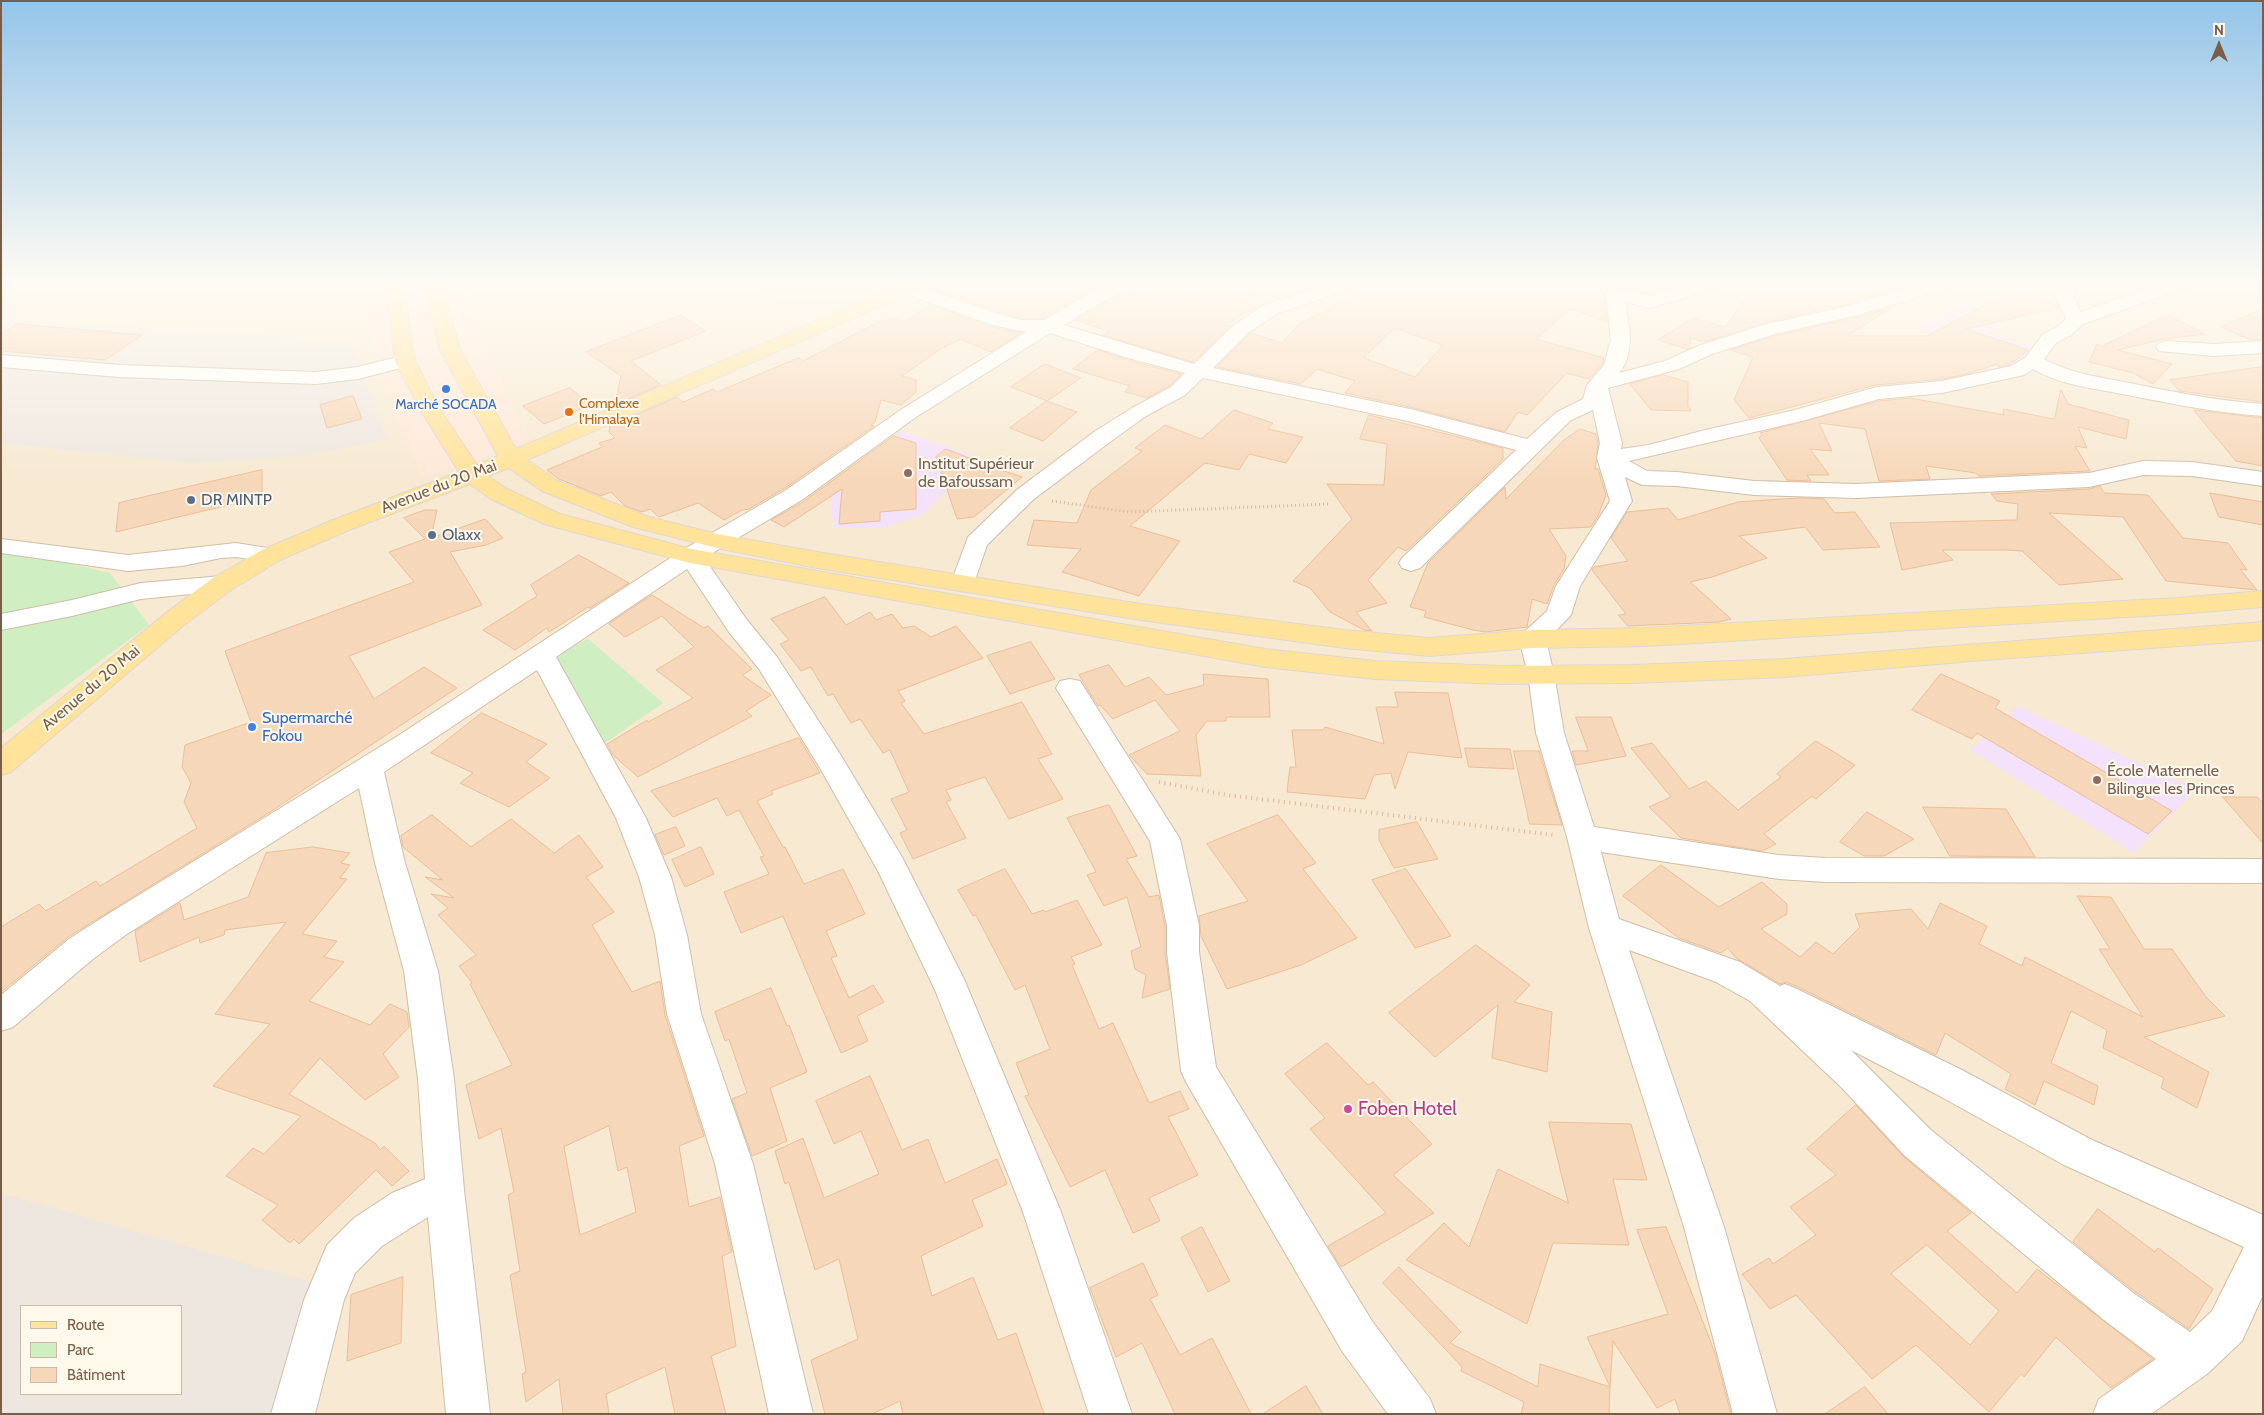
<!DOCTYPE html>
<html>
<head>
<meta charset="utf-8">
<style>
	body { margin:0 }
	#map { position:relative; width:2264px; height:1415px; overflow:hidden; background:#fef6e4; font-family:Cabin,sans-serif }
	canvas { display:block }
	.frame { position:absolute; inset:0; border:2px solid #7a5d47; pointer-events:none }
	.legend { position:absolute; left:20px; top:1305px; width:162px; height:90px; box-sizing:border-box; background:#fff9ec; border:1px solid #cabbaa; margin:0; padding:6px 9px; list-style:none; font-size:15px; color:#7a5d47 }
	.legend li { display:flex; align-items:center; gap:10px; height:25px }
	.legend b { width:25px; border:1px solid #cabbaa }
	.north { position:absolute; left:2194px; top:20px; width:50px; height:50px; -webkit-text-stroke:4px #fff9ec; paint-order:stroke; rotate:0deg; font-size:14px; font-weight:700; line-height:20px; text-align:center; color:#7a5d47 }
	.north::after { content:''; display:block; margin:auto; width:18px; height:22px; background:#7a5d47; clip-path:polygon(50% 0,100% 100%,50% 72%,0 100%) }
</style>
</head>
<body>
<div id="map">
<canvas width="2264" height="1415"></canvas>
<div class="frame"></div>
<ul class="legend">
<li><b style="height:6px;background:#ffe39a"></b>Route</li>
<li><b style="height:14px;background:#cfeec1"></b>Parc</li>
<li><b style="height:14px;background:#f7d7b9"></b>Bâtiment</li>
</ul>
<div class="north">N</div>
</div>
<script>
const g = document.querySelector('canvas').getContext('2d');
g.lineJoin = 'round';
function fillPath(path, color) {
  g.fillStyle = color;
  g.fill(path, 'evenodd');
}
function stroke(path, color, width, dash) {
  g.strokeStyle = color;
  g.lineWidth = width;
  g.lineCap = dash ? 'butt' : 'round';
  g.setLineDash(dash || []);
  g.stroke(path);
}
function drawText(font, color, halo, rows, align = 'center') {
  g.font = font + ' Cabin,sans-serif';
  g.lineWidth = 4;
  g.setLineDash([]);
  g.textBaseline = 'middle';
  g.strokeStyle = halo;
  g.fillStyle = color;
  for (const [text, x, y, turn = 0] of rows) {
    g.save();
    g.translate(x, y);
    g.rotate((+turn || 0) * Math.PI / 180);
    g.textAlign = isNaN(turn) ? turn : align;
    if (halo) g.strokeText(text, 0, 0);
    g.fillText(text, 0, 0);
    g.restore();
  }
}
const residential = new Path2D(`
	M1 283H2263V1414H1ZM21 1306H181V1394H21Z`);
const commercial = new Path2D(`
	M463 284 469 309 489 359 529 440 423 480 382 379 362 308Z`);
const industrial = new Path2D(`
	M756 283H900L819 318Z
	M1 319 350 341 386 439 311 455 192 463 1 443Z
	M1 1193 317 1284 280 1414H1ZM21 1306H181V1394H21Z`);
const education = new Path2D(`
	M1971 300 2013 315 1990 332 2032 347 2018 365 1998 372 1918 325Z
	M901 431 986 460 941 496 922 515 882 528 833 527 830 486Z
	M2018 706 2155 771 2196 789 2134 853 1971 750Z`);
const green = new Path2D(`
	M1 550 19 552 110 573 149 625 1 734Z
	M588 639 663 703 599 747 558 697 544 687 543 670 550 658Z`);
const building = new Path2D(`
	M931 283H1108L1080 296 1044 318H1022L1005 314 933 289 928 287Z
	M1378 283H1686L1649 294 1615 286 1608 288 1604 294 1607 322 1571 309 1536 339 1604 358 1602 364 1589 379 1567 373 1527 415 1518 412 1505 432 1410 407 1345 393 1355 381 1317 369 1301 384 1217 367 1251 333 1282 343 1299 324ZM1395 328 1443 345 1415 377 1364 358Z
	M1756 283H1776L1790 288 1797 283H1874L1894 290 1848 304 1762 323 1704 342 1690 338V348L1686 349 1658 340 1693 318 1725 327Z
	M1136 284 1167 298 1192 285 1215 296 1238 284 1263 294 1245 303 1257 307 1225 325 1230 326 1193 362 1103 335 1109 331 1075 320 1133 289Z
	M2030 291 2058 306 2059 308 1966 329 2029 350 2010 364 1998 367 1997 364 1971 373 1942 379 1876 385 1749 418 1734 400 1753 357 1730 350 1775 336 1859 317 1894 306 1847 336H1927L1998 298Z
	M931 305 991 327 1021 333 991 352 960 339 939 350 902 376 916 380V392L901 405 881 400 875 422 871 425 874 426 785 488 749 509 742 510 724 520 698 503 659 517 650 509 642 512 625 506 611 492 601 496 559 479 547 470 602 447 599 443 615 438 609 432 610 426 677 397 683 402 713 389 717 392 798 358 803 361 882 320 885 322 891 318 904 322Z
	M2263 309V339L2251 340 2221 327Z
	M681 315 706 331 631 361 661 385 615 405 621 376 586 352Z
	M2164 317H2172L2205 334 2165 339 2117 350 2172 364 2153 384 2133 373 2089 362 2097 344 2101 346Z
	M18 324 142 335 105 360 1 351V334Z
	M1098 350 1127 360 1181 374 1170 385 1147 398 1125 392 1130 386 1073 369Z
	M1045 364 1081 378 1047 401 1011 387Z
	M2263 367V402L2179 391 2170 380Z
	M1663 375 1688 382V405L1691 411 1651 410 1630 384Z
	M570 388 591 405 544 424 523 406Z
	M2061 390 2068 404 2129 420 2126 439 2078 427 2087 448 2075 446 2090 471 1979 476 1976 473 1926 466 1930 479 1879 481 1865 429 1819 423 1832 451 1810 449 1829 475H1807L1811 481 1787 480 1759 438 1762 435 1760 433 1879 401 1910 398 2004 415 2003 409 2054 419Z
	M353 396 362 419 327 428 320 405Z
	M1047 401 1077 412 1043 441 1010 428Z
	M1234 410 1273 423 1268 429 1303 437 1286 463 1249 454 1239 470 1205 463 1130 526 1180 541 1139 596 1062 572 1081 549 1027 545 1034 520 1077 523 1091 490 1142 451 1135 448 1165 425 1201 439Z
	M2194 410 2263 418V466L2236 461Z
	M1369 415 1503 448V459L1406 551 1398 547 1368 580 1387 603 1356 612 1372 631 1364 630 1330 612 1310 588 1293 581 1352 519 1327 484 1384 485 1387 444 1360 439Z
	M1580 429 1596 434 1598 443 1595 469H1598L1606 495 1598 516 1591 527 1549 529 1566 556 1564 569 1554 585 1547 604 1532 599 1527 627 1485 632 1473 630 1424 617 1426 611 1410 607 1428 563 1505 487 1506 499 1563 441Z
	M894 436 916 443V509L880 512V521L839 524 842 489 784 527 771 520 803 502Z
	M946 449 987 465 1022 477 974 517 957 519 936 457Z
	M262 470V497L116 532 119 503Z
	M2100 486 2104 493 2148 495 2183 538 2228 543 2247 570 2240 569 2257 590 2166 581 2123 517 2049 513 2123 579 2059 585 2022 551 2005 550H1942L1953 560 1902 570 1890 523 2017 520 2018 504 1997 501 1991 494 2089 489Z
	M2210 493 2263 502V525L2219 517Z
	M1799 498 1824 499 1835 513 1855 512 1880 547 1823 550 1805 527 1739 536 1767 558 1712 577 1690 582 1731 619 1719 622 1628 626 1618 615 1626 614 1592 570 1594 567 1628 561 1611 538 1627 512 1668 508 1678 520 1738 502Z
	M425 510H437L431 538 485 519 503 538 486 545 450 552 482 605 349 656 374 699 424 667 457 688 270 812 68 937 1 992V927L39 904 46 911 96 881 100 886 197 828 184 802 191 783 182 767 185 745 251 722 225 651 414 582 389 552 425 539 404 518Z
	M579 555 629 583 590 608 588 607 549 632 547 628 515 650 483 630 537 596 531 585Z
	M652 595 704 628 708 626 752 669 742 675 771 695 746 711 752 716 638 777 613 755 607 744 647 720 648 722 693 698 656 670 694 647 662 616 625 637 609 624Z
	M825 597 846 625 870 612 876 620 892 614 903 628 914 626 931 637 956 626 983 658 898 691 905 701 901 703 924 734 1022 702 1052 754 1038 759 1063 799 1009 819 985 777 946 790 951 800 946 802 966 838 913 859 900 833 907 830 891 799 909 792 890 750 883 753 860 719 851 723 833 694 828 696 811 667 801 671 780 644 789 640 771 619Z
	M1031 642 1055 679 1010 694 987 656Z
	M1109 665 1125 687 1149 677 1166 695 1204 685 1203 674 1268 679 1270 717H1226V721H1207L1196 735 1201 776 1147 774 1129 755 1180 731 1155 700 1113 719 1100 705 1098 706 1079 675Z
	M1941 674 2000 701 1995 708 2172 811 2148 834 1977 733 1972 739 1912 710Z
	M1395 692 1448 693 1462 758 1408 752 1395 789 1391 773 1374 775 1365 799 1287 792 1290 767H1296L1292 730H1323L1325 727 1384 744 1376 707H1398Z
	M482 713 547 744 526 762 550 778 509 807 460 783 473 773 431 753Z
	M1576 717H1611L1626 756 1576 765 1572 751H1588Z
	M799 738 820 773 771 791 773 794 757 801 783 847H785L804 884 843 869 865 914 826 931 837 956 831 958 849 998 873 985 884 1002 857 1016 868 1041 841 1053 783 916 741 933 724 892 769 874 760 857 764 856 739 810 727 816 717 798 673 817 651 791Z
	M1816 741 1855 765 1816 799 1812 796 1764 834 1776 844 1762 851 1681 838 1649 807 1671 797 1631 748 1652 743 1689 789 1706 781 1738 810 1781 777 1777 774Z
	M1465 748 1510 749 1514 769 1469 767Z
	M1514 751H1539L1562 825 1530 824Z
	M2223 797H2257L2263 803V843Z
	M1109 805 1137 856 1126 859 1149 897 1159 895 1165 926V952L1170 989 1142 998 1146 975 1135 969 1131 951 1141 947 1127 897 1104 906 1087 875 1096 872 1067 818Z
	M1923 807 2006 809 2035 857 1950 856Z
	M1867 812 1914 839 1884 856H1864L1840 842Z
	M432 815 471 847 511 819 554 853 579 835 603 867 586 877 614 912 592 925 632 992 660 981 665 1015 704 1136 679 1146 689 1207 720 1197 732 1252 722 1256 736 1346 711 1356 726 1414H675L665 1367 606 1394 609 1414H563L559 1379 526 1402 522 1374 526 1372 510 1275 520 1271 508 1195 514 1192 501 1128 479 1139 466 1085 512 1065 470 984 472 983 459 966 476 955 438 915 448 908 431 894 454 898 425 877 443 880 403 847 401 836ZM609 1126 618 1171 627 1167 636 1212 580 1235 564 1147Z
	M1278 815 1316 863 1303 869 1357 938 1301 965 1227 989 1201 936 1199 916 1248 901 1207 844Z
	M1417 822 1438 859 1394 868 1379 840V830Z
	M676 827 685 846 664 855 655 835Z
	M313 847 350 853 341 863 350 865 340 878 347 879 302 934 337 941 324 957 344 962 309 1001 370 1025 390 1004 407 1012 409 1027 383 1054 399 1077 365 1100 320 1058 289 1094 375 1143 380 1150 384 1146 409 1171 392 1186 376 1170 299 1244 294 1239 290 1243 262 1220 278 1205 226 1176 253 1148 264 1154 301 1116 213 1086 270 1024 215 1014 286 922 225 930 224 935 200 943 199 937 140 962 135 931 180 903 184 920 248 897 266 853Z
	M701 847 714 874 685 887 672 860Z
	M1661 865 1719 907 1762 882 1787 904V914L1761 929 1800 957 1816 942 1833 954 1860 927 1855 914 1911 909 1928 929 1940 903 1987 926 1979 944 2022 966 2025 957 2143 1017 2099 949H2110L2077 896 2111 897 2144 949H2172L2206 997 2225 1016 2144 1037 2209 1072 2197 1108 2161 1088 2164 1078 2103 1048 2107 1030 2071 1011 2051 1063 2098 1086 2094 1105 2044 1081 2035 1105 2005 1089 2011 1074 1945 1033 1936 1055 1798 987 1786 982 1780 984 1736 958 1728 948 1721 953 1679 938 1623 896Z
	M1005 869 1032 914 1044 910 1045 912 1077 900 1102 945 1071 957 1075 964 1072 965 1099 1029 1113 1023 1149 1103 1180 1091 1189 1109 1168 1117 1198 1175 1149 1198 1160 1221 1133 1233 1105 1170 1070 1187 1025 1096 1029 1095 1016 1063 1050 1049 1025 985 1015 990 976 915 973 916 958 890Z
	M1406 869 1451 936 1415 948 1372 880Z
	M1476 945 1530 985 1514 1002 1552 1012 1547 1072 1492 1058 1498 1005 1435 1057 1389 1013Z
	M771 988 787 1026 789 1025 807 1072 770 1088 787 1141 752 1156 732 1099 747 1093 729 1039 725 1041 715 1012Z
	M1327 1043 1368 1085 1373 1082 1432 1144 1393 1175 1434 1213 1341 1267 1328 1246 1386 1213 1310 1129 1325 1118 1285 1074Z
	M870 1076 902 1150 928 1139 945 1183 997 1159 1007 1184 972 1200 983 1226 921 1256 932 1296 973 1277 998 1340 1016 1333 1044 1414H903L900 1401 872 1414H825L811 1360 858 1339 839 1259 815 1270 789 1182 785 1184 775 1151 803 1138 824 1198 879 1174 861 1131 834 1144 816 1101Z
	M1856 1105 1904 1157 1971 1213 1947 1231 2017 1293 2037 1269 2153 1359 2111 1388 2056 1337 2024 1377 2021 1374 1989 1412 1916 1345 1872 1379 1796 1295 1770 1309 1742 1274 1769 1258 1773 1264 1816 1235 1790 1207 1836 1175 1807 1149ZM1927 1245 1999 1311 1970 1345 1891 1274Z
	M1549 1122 1631 1124 1647 1180 1613 1179 1629 1245 1553 1243 1527 1324 1406 1260 1444 1223 1469 1247 1498 1169 1568 1203Z
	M2098 1209 2155 1252 2158 1248 2213 1289 2189 1329 2133 1290 2073 1242Z
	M1202 1227 1230 1281 1208 1292 1181 1238Z
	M1666 1227 1715 1353 1731 1414H1680L1675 1399 1657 1408 1613 1341 1610 1387 1587 1337 1668 1314 1637 1230Z
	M1143 1263 1158 1295 1150 1299 1180 1355 1212 1338 1251 1414H1175L1142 1343 1116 1357 1090 1288Z
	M1399 1267 1461 1332 1450 1343 1538 1387 1540 1364 1610 1387 1609 1414H1521L1524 1402 1461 1371 1462 1367 1383 1283Z
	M403 1277 401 1343 347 1361 351 1295Z
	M1306 1386 1323 1414H1263Z
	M1865 1387 1888 1414H1825Z`);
const pathFar1 = new Path2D(`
	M1052 501 1129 512 1330 504`);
const path = new Path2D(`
	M1159 782 1227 795 1554 835`);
const minor = new Path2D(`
	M909 283 1004 316 1022 320H1045L1081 298 1112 283H1135L1132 287 1095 306 1064 325 1194 364 1234 325 1264 305 1332 283H1359L1356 287 1278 313 1248 333 1213 368 1410 409 1527 439 1557 412 1583 399 1587 385 1604 365 1611 340 1606 294 1609 290 1615 288 1649 296 1693 283H1721L1718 287 1650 308 1625 302C1629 325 1636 353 1619 373L1665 361 1698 346 1763 325 1848 306 1924 283H1954L1951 287 1858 315 1775 334 1712 354 1679 369 1608 388 1622 443 1621 449 1649 445 1705 430 1791 411 1877 387 1942 381 2011 366 2026 357 2042 335 2057 327 2066 319 2056 298 2057 283H2075L2074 298 2081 312 2165 283H2191L2188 287 2083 324 2071 335 2056 343 2044 359C2071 374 2100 377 2129 383 2174 392 2218 401 2263 404V416C2215 413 2169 403 2122 394 2092 388 2060 385 2033 369L2024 375 1942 393 1879 399 1802 421 1629 461 1647 471 1677 472 1754 481 1856 484 2089 473 2143 461 2192 462 2263 472V486L2192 476 2143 475 2089 487 1856 498 1754 495 1677 486 1642 485 1625 477 1632 501 1580 586 1571 615 1546 641 1554 674 1564 733 1594 827 1779 855 1825 858 2263 859V883L1825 882 1779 879 1601 852 1619 919 1740 962 1780 986 1785 984 1797 989 1962 1070 2090 1139 2263 1215V1295L2242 1341 2207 1374 2151 1414H2093L2099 1399 2156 1359 2104 1320 1905 1156 1842 1088 1750 1001 1716 982 1629 950 1724 1227 1777 1414H1733L1684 1227 1589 928 1567 837 1536 733 1528 674 1519 639 1523 633 1547 611 1556 586 1610 501 1597 458 1600 443 1593 410 1571 420 1420 568 1411 571 1402 568 1399 563 1402 558 1516 450 1408 421 1203 378 1185 395 1146 416 1110 442 1034 499 987 545 972 589 963 591 954 589 951 583 968 537 1018 489 1094 432 1132 408 1171 387 1185 373 1128 358 1050 333 916 417 802 500 704 558 747 620 777 657 840 754 902 857 964 979 1061 1212 1132 1414H1089L1023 1212 935 990 878 871 820 768 759 669 729 632 687 569 556 657 646 818 671 877 687 935 701 1014 753 1164 813 1414H769L715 1164 667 1014 655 935 639 877 616 818 537 670 384 772 405 863 438 971 454 1079 464 1190 490 1414H446L428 1217 382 1246 355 1273 344 1300 315 1414H271L304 1300 327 1245 354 1218 392 1193 425 1179 418 1079 404 971 375 863 359 788 127 934 93 959 13 1027 1 1031V995L69 939 105 916 396 737 681 551 786 490 902 409 1026 332 992 325 901 292 898 288 901 284ZM1851 1050 1936 1094 2064 1165 2244 1247 2212 1311 2190 1332 2132 1292 1931 1130Z
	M2166 341 2214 344 2263 341V353L2214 356 2159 351 2156 347 2159 343Z
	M1 355 119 365 316 372 358 367 405 355 412 357 415 361 412 365 358 379 316 384 119 377 1 367Z
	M1 539 128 555 236 543 280 550 283 555 280 560 271 562 236 557 221 558 182 566 128 571 1 553Z
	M222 576 231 578 234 584 231 590 141 599 72 616 1 630V614L72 600 141 583Z
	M1070 679 1080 681 1180 839 1199 926V952L1216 1067 1372 1321 1430 1399 1436 1414H1388L1342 1351 1186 1082 1181 1071 1167 952V926L1150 841 1056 688 1060 681Z`);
const major = new Path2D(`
	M385 283H403L415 361 441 411 477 465 498 456 439 348 425 283H443L459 348 516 449 905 283H929L926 287 527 460 558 481 649 517 717 534 817 552 1141 604 1345 630 1429 638 1532 630 1646 628 2178 598 2263 591V607L2178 614 1646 646 1532 648 1429 656 1345 648 1141 620 817 568 717 548 633 527 542 491 509 468 488 476 507 489 560 514 691 549 1265 649 1375 661 1500 666 1632 665 1785 659 2263 622V640L1984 660 1785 677 1632 683 1500 684 1375 679 1265 667 690 563 544 524 491 499 470 484 349 530 280 560 231 590 184 625 11 772 1 775V748L166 613 213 578 262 550 333 520 459 472 421 411 395 361Z`);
const markers = [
	[446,389,5,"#3f7fe0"],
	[569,412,5,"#e8710a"],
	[908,473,5,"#8d6e63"],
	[191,500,5,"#5c6f8a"],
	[432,535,5,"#5c6f8a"],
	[252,727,5,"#3f7fe0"],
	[2097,780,5,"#8d6e63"],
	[1348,1109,5,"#d1479c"]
];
const farFoodnames = [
	["Complexe",579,404],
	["l'Himalaya",579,420]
];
const farShopnames = [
	["Marché SOCADA",446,405]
];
const educationNames = [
	["Institut Supérieur",918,464],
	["de Bafoussam",918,482],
	["École Maternelle",2107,771],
	["Bilingue les Princes",2107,789]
];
const streetNames = [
	["Avenue du 20 Mai",439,487,-21],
	["Avenue du 20 Mai",91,688,-40]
];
const serviceNames = [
	["DR MINTP",201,500],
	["Olaxx",442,535]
];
const shopNames = [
	["Supermarché",262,718],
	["Fokou",262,736]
];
const nearHotelnames = [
	["Foben Hotel",1358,1109]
];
fillPath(residential, '#f7e9d2');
fillPath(commercial, '#ffe7d7');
fillPath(industrial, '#eee7df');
fillPath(education, '#f4e1fb');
fillPath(green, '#cfeec1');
fillPath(building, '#f7d7b9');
stroke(building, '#ebbf97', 1);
stroke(minor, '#d1bea9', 2);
stroke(major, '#dfd8d3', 2);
stroke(pathFar1, '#dcba9b', 3, [1, 3]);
stroke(path, '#dcba9b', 4, [1, 4.5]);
fillPath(minor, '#fff');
fillPath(major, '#ffe39a');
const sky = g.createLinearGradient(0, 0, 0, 481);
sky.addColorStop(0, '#94c5e9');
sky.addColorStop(0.59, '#fffbf3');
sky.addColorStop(1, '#fffbf300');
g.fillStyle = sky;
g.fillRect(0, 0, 2264, 481);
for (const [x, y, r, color] of markers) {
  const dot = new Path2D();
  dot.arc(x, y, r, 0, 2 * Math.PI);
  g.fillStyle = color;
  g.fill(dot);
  stroke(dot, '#fff9ec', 2);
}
drawText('14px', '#c56008', '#fff9ec', farFoodnames, 'left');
drawText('14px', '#366cbe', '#fff9ec', farShopnames);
drawText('16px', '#785e54', '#fff9ec', educationNames, 'left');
drawText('16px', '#7a5d47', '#fff9ec', streetNames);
drawText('16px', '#4e5e75', '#fff9ec', serviceNames, 'left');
drawText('16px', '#366cbe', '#fff9ec', shopNames, 'left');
drawText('19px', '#b23c85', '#fff9ec', nearHotelnames, 'left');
</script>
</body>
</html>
